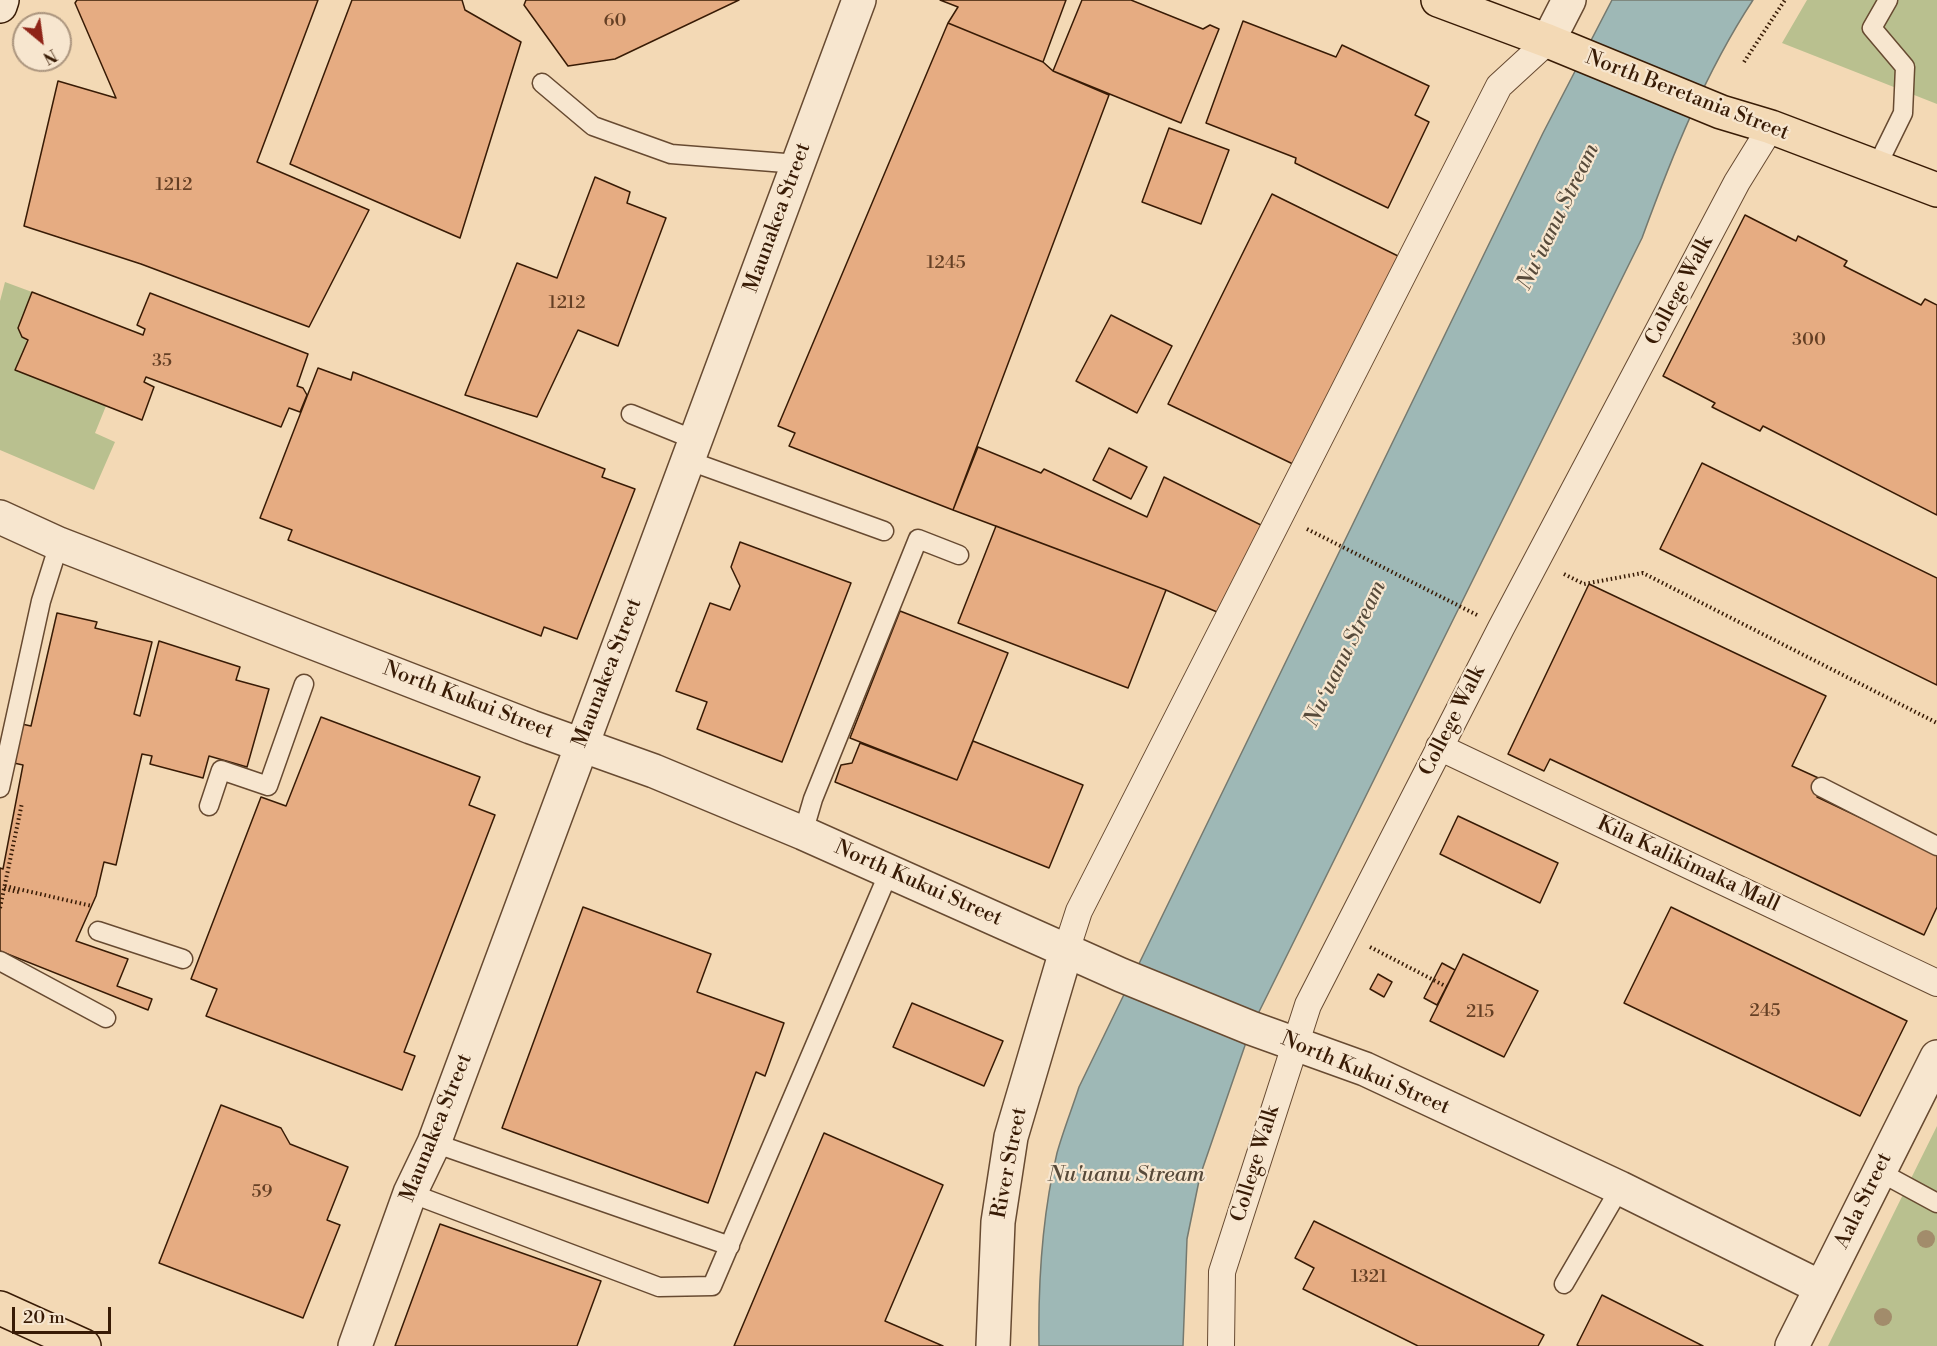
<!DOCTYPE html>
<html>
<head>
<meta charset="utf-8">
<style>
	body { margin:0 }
	#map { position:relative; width:1937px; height:1346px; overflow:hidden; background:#f3d9b5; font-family:"Libre Bodoni",serif }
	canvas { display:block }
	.north { position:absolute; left:12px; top:12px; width:60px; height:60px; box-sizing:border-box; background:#f7e6cf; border:2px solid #ab957e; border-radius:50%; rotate:151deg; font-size:16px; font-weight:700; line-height:24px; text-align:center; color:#381b05 }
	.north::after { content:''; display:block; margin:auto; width:21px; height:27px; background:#8f2418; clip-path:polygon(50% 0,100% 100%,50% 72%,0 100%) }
	.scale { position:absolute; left:12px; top:1307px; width:99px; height:27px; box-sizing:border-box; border:3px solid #381b05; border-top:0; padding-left:8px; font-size:18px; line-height:21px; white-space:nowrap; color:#381b05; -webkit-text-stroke:4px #f7e6cf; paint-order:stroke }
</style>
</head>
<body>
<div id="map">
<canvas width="1937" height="1346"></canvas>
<div class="north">N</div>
<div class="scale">20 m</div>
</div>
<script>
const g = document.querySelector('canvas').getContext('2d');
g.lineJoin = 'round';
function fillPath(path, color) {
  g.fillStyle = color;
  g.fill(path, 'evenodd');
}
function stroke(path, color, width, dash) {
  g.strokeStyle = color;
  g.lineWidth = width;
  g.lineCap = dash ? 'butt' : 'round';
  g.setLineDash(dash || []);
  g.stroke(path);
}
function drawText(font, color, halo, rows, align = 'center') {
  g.font = font + ' "Libre Bodoni",serif';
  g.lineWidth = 4.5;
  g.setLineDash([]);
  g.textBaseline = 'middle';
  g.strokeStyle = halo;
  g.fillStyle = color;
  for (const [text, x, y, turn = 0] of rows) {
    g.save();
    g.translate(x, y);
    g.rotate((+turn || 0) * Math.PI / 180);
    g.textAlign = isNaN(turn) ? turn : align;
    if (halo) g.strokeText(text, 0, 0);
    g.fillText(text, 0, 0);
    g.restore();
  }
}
const green = new Path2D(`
	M1807 0H1937V104L1782 43Z
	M5 282 32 292 18 328 22 337 106 406 95 433 115 442 94 490 0 450V301Z
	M1937 1126V1346H1828Z`);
const water = new Path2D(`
	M1612 0H1753C1705 73 1672 156 1642 238L1251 1028 1200 1176 1187 1239 1183 1346H1039C1038 1282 1042 1216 1057 1153 1063 1131 1072 1109 1079 1087L1543 133Z`);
const building = new Path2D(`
	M77 0H318L257 162 369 210 309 327 141 264 24 226 58 81 116 98 75 3Z
	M352 0H462L465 10 521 42 460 238 290 164Z
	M526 0H739L615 59 568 66 524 5Z
	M940 0H1066L1043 62 948 23 958 7Z
	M1082 0H1131L1203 29 1210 25 1219 29 1181 123 1053 71Z
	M1243 21 1336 57 1342 45 1429 86 1415 115 1429 122 1388 208 1295 163 1296 158 1206 123Z
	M948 23 1043 62 1053 71 1109 95 953 510 789 446 795 433 778 426Z
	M1169 128 1229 150 1201 224 1142 202Z
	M595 177 630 192 627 203 666 218 618 346 578 330 537 417 465 395 517 263 557 278Z
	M1272 194 1398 256 1295 465 1168 404Z
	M1745 215 1796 241 1798 236 1847 261 1844 266 1921 305 1925 299 1937 305V515L1763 426 1760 431 1712 407 1715 403 1663 376Z
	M32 292 143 335 145 329 137 325 150 293 308 354 297 386 303 388 307 395 300 412 289 408 281 427 146 377 144 382 154 387 142 420 15 370 28 340 22 337 18 328Z
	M1111 315 1172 346 1137 413 1076 381Z
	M318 368 351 380 353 372 605 469 602 477 635 489 577 639 544 627 541 636 288 540 292 530 260 518Z
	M978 447 1041 473 1044 469 1147 517 1164 477 1267 528 1224 615 1166 590 953 510Z
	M1109 448 1147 467 1131 499 1093 480Z
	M1702 463 1937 578V685L1660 549Z
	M996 526 1166 590 1128 688 958 623Z
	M740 542 851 583 782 762 697 729 707 702 676 691 710 603 730 610 740 586 731 567Z
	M1589 584 1826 696 1792 766 1825 781 1817 797 1937 854V907L1924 935 1550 759 1544 771 1508 754Z
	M900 611 1008 653 957 780 850 738Z
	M57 613 97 622 95 628 152 642 134 714 140 716 159 641 240 667 236 680 269 689 247 767 209 756 203 778 150 764 152 756 142 754 116 865 104 862 96 896 76 941 128 959 117 986 152 999 148 1010 0 951V868L3 869 23 765 9 762 17 723 31 726Z
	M321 717 480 777 469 805 495 815 404 1052 415 1056 402 1090 206 1016 217 989 191 979 261 797 286 806Z
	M973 741 1083 785 1049 868 835 782 841 765 852 763 860 743 957 780Z
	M1458 816 1558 863 1540 903 1440 854Z
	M583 907 711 954 697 992 784 1023 765 1076 756 1072 708 1203 502 1128Z
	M1671 907 1907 1021 1860 1116 1624 1003Z
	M1463 954 1538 991 1504 1057 1430 1021Z
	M1442 963 1455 970 1437 1005 1424 998Z
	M1378 974 1392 982 1384 997 1370 989Z
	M912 1003 1003 1041 984 1086 893 1047Z
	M221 1105 281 1128 290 1144 348 1167 327 1220 340 1225 303 1318 159 1263Z
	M824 1133 943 1185 885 1321 943 1346H734Z
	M1314 1221 1544 1335 1538 1346H1418L1303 1289 1314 1268 1295 1258Z
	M440 1224 601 1281 577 1346H395Z
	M1602 1295 1703 1346H1579L1577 1345Z`);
const path = new Path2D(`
	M1744 62 1785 0
	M1307 529 1477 615
	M1564 574 1584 584 1643 573 1937 723
	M5 886 92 906
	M4 889 19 892
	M0 908 22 803
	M1370 947 1447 987`);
const service = new Path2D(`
	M542 83 593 126 671 154 798 164
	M1876 168 1903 113 1905 67 1872 28 1888 0
	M631 414 695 440
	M687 460 884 531
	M1821 787 1937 846
	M0 788 41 601 59 544
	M209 806 221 770 268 786 304 684
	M803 833 813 799 918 539 959 555
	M98 931 183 959
	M0 961 106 1018
	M434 1143 730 1246
	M1878 1171 1937 1203
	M410 1193 659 1287 712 1286 889 872
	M1564 1284 1620 1188`);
const pedestrian = new Path2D(`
	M1439 747 1937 983
	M1066 951 1079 911 1499 86 1548 41
	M1221 1346 1222 1272 1308 1005 1501 628 1737 182 1771 127`);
const minor = new Path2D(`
	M0 517 59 544 531 727 654 771 803 833 1121 975 1251 1028 1365 1069 1620 1188 1820 1287
	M993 1346 998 1222 1011 1137 1066 951`);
const tertiary = new Path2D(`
	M1548 41 1569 0
	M355 1346 410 1193 434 1143 859 0
	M1792 1346 1937 1057`);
const secondary = new Path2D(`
	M0 6 2 0`);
const primary = new Path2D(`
	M1438 0 1548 41 1721 112 1771 127 1937 190
	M0 1308 84 1346`);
const trees = [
	[1926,1239],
	[1883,1317]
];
const numberNames = [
	["60",615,22],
	["1212",174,186],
	["1245",946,264],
	["1212",567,304],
	["300",1809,341],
	["35",162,362],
	["245",1765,1012],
	["215",1480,1013],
	["59",262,1193],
	["1321",1369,1278]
];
const streetNames = [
	["North Beretania Street",1687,96,21],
	["Maunakea Street",778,218,-70],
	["College Walk",1680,291,-62],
	["Maunakea Street",608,673,-69],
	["North Kukui Street",468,701,21],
	["College Walk",1453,721,-63],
	["Kila Kalikimaka Mall",1688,865,25],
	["North Kukui Street",918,884,24],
	["North Kukui Street",1365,1074,23],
	["Maunakea Street",437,1128,-68],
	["River Street",1010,1163,-79],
	["College Walk",1256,1164,-73],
	["Aala Street",1864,1201,-64]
];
const waterNames = [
	["Nuʻuanu Stream",1559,217,-64],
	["Nuʻuanu Stream",1346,654,-64],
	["Nu'uanu Stream",1126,1176]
];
fillPath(green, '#b9c08f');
fillPath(water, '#9eb8b6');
stroke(water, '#75796f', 1.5);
fillPath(building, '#e6ac82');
stroke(building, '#381b05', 1.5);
stroke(service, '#674a31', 21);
stroke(pedestrian, '#674a31', 28);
stroke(minor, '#674a31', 36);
stroke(tertiary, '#674a31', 36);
stroke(secondary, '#381b05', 36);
stroke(primary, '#381b05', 36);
stroke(path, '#381b05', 4, [1.5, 3]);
stroke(service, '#f7e6cf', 18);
stroke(pedestrian, '#f7e6cf', 26);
stroke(minor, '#f7e6cf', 33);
stroke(tertiary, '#f7e6cf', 33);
stroke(secondary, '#f7e6cf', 33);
stroke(primary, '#f3d9b5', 33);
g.fillStyle = '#a28c6b';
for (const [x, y] of trees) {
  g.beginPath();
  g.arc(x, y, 9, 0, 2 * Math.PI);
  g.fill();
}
drawText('18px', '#643f24', null, numberNames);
drawText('21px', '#381b05', '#f7e6cf', streetNames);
drawText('italic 22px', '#574a3a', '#f7e6cf', waterNames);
</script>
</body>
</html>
